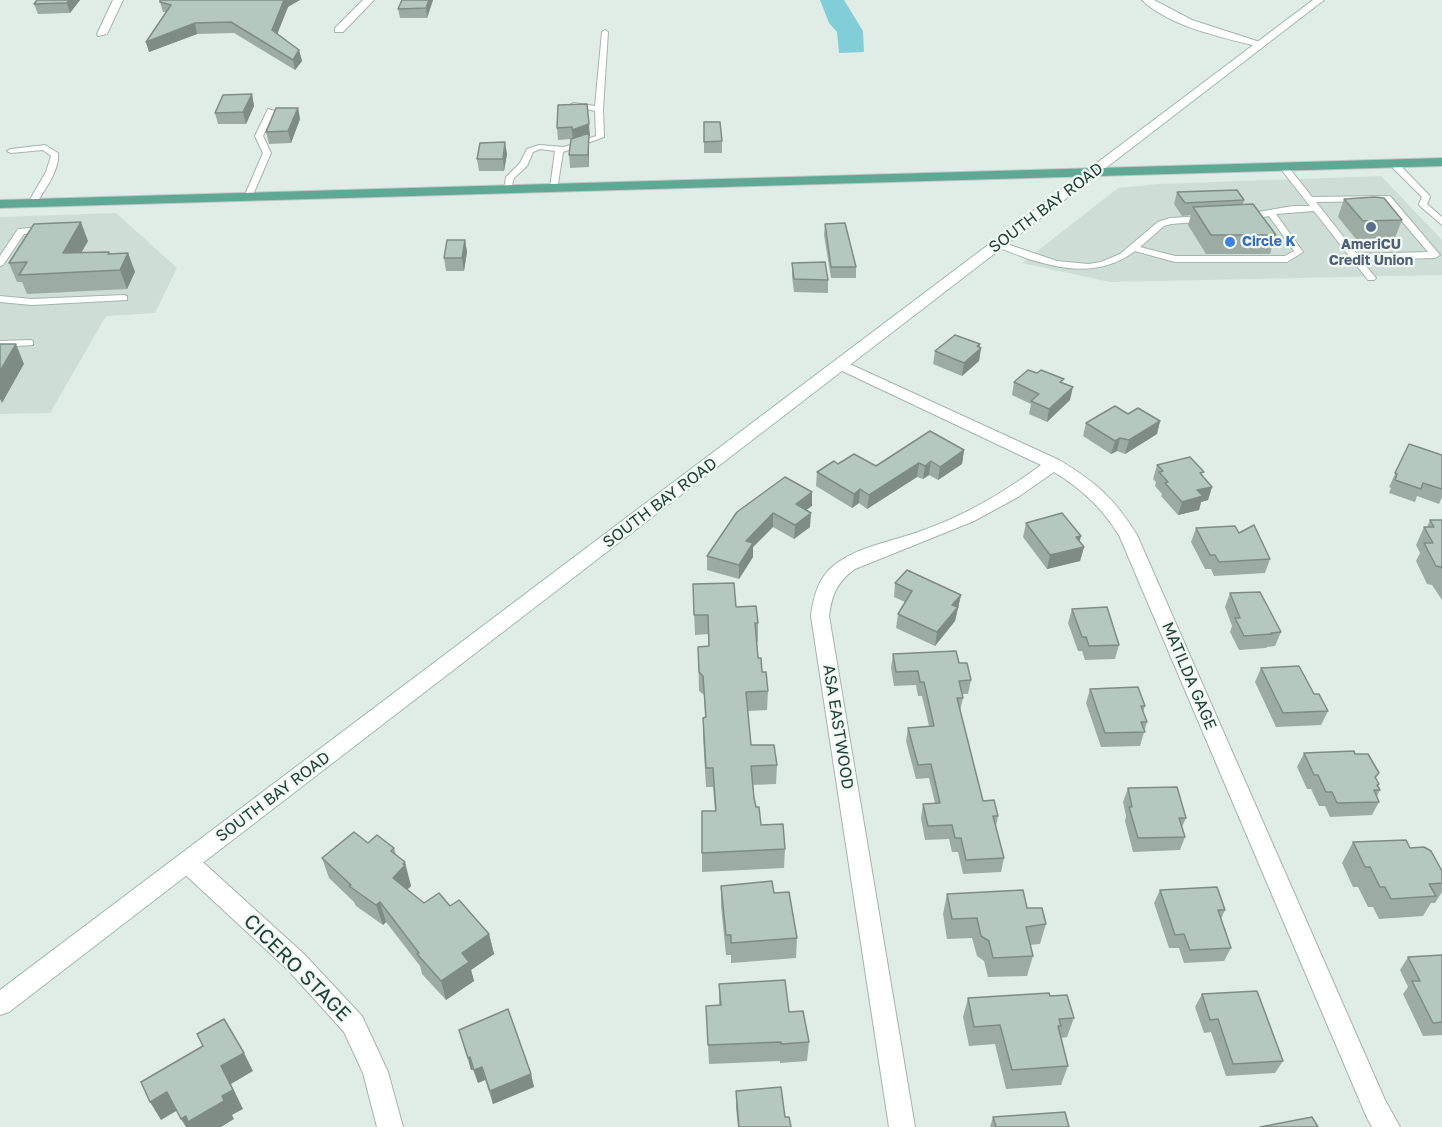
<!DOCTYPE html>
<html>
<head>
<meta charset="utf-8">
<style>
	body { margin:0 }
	canvas { display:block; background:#e0ede7 }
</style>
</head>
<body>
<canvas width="1442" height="1127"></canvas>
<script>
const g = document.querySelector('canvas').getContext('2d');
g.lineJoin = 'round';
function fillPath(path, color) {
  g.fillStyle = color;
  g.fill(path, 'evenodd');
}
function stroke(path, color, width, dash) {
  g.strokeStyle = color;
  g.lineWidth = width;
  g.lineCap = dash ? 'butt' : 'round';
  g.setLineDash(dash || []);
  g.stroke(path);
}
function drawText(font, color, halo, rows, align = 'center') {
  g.font = font + ' "Golos Text",sans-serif';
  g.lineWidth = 4.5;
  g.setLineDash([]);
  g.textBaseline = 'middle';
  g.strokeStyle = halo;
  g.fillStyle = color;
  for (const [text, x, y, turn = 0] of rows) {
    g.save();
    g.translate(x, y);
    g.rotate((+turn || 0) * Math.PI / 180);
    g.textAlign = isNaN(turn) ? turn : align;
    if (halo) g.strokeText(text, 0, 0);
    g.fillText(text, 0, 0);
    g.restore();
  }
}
const built = new Path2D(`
	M1381 176 1442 240V275L1110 282 1022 263 1118 188 1159 184Z
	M116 213 177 268 155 313 106 316 50 413 0 414V217Z`);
const water = new Path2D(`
	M820 0H844L863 31 864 52 839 53 837 32 829 23Z`);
const lane = new Path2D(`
	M605 30 608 32 603 109 604 137 563 152 557 190 550 188 555 151 540 149 533 152 527 166 514 178 510 191H504L506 177 520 163 527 149 539 145 564 147 596 136 595 111 570 105 574 103 595 106 602 32Z
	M268 109 275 111 263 136 271 153 252 197 248 200 244 197 263 153 255 136Z
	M45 145 58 153C60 170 44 191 35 205L32 206 28 203 46 172 51 156 43 150 11 153 7 151 11 149Z
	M1390 161H1396L1429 195 1430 197 1427 204 1442 217V225L1420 206 1419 204 1422 197 1390 165Z
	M1280 164H1286L1312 197 1390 196 1440 255 1435 258 1361 260 1376 278 1374 280H1368L1314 211 1276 214 1303 252 1287 262H1175L1135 251C1101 277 1061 270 1023 257 1014 253 1001 250 994 244L998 241 1057 261 1088 264 1101 262 1120 254 1158 222 1170 218 1205 216 1209 219 1208 221 1171 224 1164 226 1140 247 1175 256H1285L1294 251 1269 216 1246 220 1242 217 1246 214 1293 206H1310L1280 168ZM1385 201 1428 252 1357 254 1316 202Z
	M44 227 47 228V232L24 234 3 265 0 266V256L18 229Z
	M124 295 127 296V300L32 305 0 302V296L32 299Z
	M30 340 33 341V345L0 347V341Z`);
const street = new Path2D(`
	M113 0H123L107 34 98 36 97 34Z
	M363 0H374L343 32H335V28Z
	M1142 0H1154L1192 20 1266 44 1261 47C1224 38 1170 27 1142 0Z
	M841 360 1059 460C1096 482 1114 498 1137 535L1385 1100 1400 1127H1372L1367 1118 1119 535C1101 507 1083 490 1054 472L1018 497 974 521 855 569C837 582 832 594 829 616L915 1127H889L811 616C813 598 818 579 832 567 857 546 892 542 921 531 964 516 1005 492 1041 465L836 368 833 365 836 362Z
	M187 853 195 855 304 954 362 1016 388 1072 403 1127H377L363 1073 344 1032 288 970 179 869 176 862 179 855Z`);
const secondary = new Path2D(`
	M1313 0H1324L9 1012 0 1015V990Z`);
const primary = new Path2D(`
	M1442 158V166L0 208V200Z`);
const wall = new Path2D(`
	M37 0H80L70 13 38 14 34 4Z
	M402 0H433L427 18H400L398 9Z
	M160 2 288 7 277 33 299 50 302 61 295 70 234 33 197 34 149 52 146 42 166 12H163Z
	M252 94 254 106 246 124H218L215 113Z
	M558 105 590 136H589V167L570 168 569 155 571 139 558 140 557 128Z
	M298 108 300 119 291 143 269 144 266 132Z
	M704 122 722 141V153H704Z
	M507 154 504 171H479L477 159Z
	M1177 192 1244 200 1243 204 1276 235 1270 254H1206L1188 225 1191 215 1182 216 1174 204Z
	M1344 199 1402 220 1395 238 1356 239 1338 217Z
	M825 224 856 267V278H831L824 235Z
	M465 240 467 252 464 271H446L444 258Z
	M88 241 81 253H128L135 272 127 289 27 294 22 282H17L9 263Z
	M792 263 828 280V293L794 292 792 276Z
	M980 344 979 347 981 348 979 361 962 376 933 364 935 351Z
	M1014 382 1063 383 1070 400 1047 422 1029 414 1031 404 1012 395Z
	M1128 414 1160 421 1157 434 1125 454 1117 451 1111 454 1083 436 1086 423Z
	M1409 444 1442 455V497L1439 504 1417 496 1415 502 1389 493 1391 488 1389 487Z
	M964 450 962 464 938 480 929 475 923 479 917 477 867 509 859 503 852 508 816 486 817 472 838 464 876 466Z
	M1157 465 1202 476 1212 487 1208 500 1201 502 1199 510 1178 515 1161 496 1162 494 1155 486 1156 482 1153 479Z
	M812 492V506L806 510 810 527 794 539 773 527 753 547V557L739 579 707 570V556L737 512Z
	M1430 520H1442V600L1432 585 1427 584 1416 561 1420 553 1416 545 1424 527H1427Z
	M1026 523 1080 542 1084 547 1080 561 1047 569 1023 537Z
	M1196 528 1239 533 1270 559 1265 573 1214 576 1211 569H1205L1191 542Z
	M895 583 961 595 955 621 935 646 896 628 898 614 905 602 894 597Z
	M693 584 736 607 758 623V642H757L758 658 768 691 767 710 748 711 751 745 777 765 776 784 752 785 754 798 761 825 785 849 784 868 702 872V811H715L713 787H706L703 737V718L705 717 704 695 699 691 698 647 708 646V634L695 635Z
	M1230 593 1281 632 1275 646 1267 647 1266 648 1239 650 1230 632 1232 626 1225 607Z
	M1072 609 1119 645 1115 659 1085 660 1082 651H1078L1068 623Z
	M893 654 959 663 971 680 968 694H962L963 698 960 711 983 801 998 816 996 826 1004 858 1001 872 963 874 958 852H952L949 839 925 840 921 818 923 804 935 803 929 778 916 779 906 741 908 728 929 726 922 696H918L916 685 894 686 891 668Z
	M1261 668 1314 694 1328 711 1321 725 1276 727 1255 682Z
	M1090 689 1145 706 1143 712 1147 722 1140 746 1101 747 1086 703Z
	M1304 753 1355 754 1379 773 1376 778 1379 784 1378 787 1380 790 1377 796 1379 802 1372 815 1330 817 1325 806H1319L1311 789H1307L1297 767Z
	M1128 788 1186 818 1182 827 1185 837 1180 850 1133 852 1125 821 1126 816 1123 802Z
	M1353 842 1442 871V892L1435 903H1431L1423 916 1379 919 1373 907H1368L1358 887H1353L1342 863Z
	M368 843 394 848 396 855 410 882 411 886 407 889 424 903 450 906 489 934 494 954 471 970 474 981 446 1000 422 974 420 966 386 922 383 925 356 906 354 902 329 878 322 858Z
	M721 886 774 893 797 938 796 958 731 963V955H726L721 906Z
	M1160 890 1225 910 1221 919 1231 948 1224 961 1184 963 1179 948H1169L1154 903Z
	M947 894 1027 908 1046 924 1040 944 1030 945 1033 956 1027 976 988 977 984 961 977 956 972 938 947 939 943 914Z
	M1442 955V1035L1423 1036 1403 994 1408 987 1400 970 1408 957Z
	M719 984 789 1012 809 1042 807 1061 780 1063V1061L709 1064 706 1006 719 1005Z
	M1202 994 1283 1061 1275 1073 1226 1076 1211 1032 1204 1033 1195 1007Z
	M1050 996 1074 1018 1067 1037 1061 1038 1068 1066 1061 1085 1006 1089 995 1044 969 1046 963 1017 968 998Z
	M459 1030 531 1074 534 1087 493 1104 485 1080 478 1083 473 1070H471Z
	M736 1091 785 1117 791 1127H738L736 1109Z
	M993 1117 1069 1127H990Z`);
const shadedWall = new Path2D(`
	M69 0H80L70 13 67 3Z
	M284 0H300L288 7 275 40 272 30Z
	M429 0H433L427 18 426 8Z
	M195 23 197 34 149 52 146 42Z
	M299 50 302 61 295 70 293 60Z
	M252 94 254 106 246 124 243 112Z
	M298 108 300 119 291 143 288 131Z
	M589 124 590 136H589V167L588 155 573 141 572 130Z
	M505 142 507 154 504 171 503 159Z
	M81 222 88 241 70 272 63 253Z
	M465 240 467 252 464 271 462 258Z
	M128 253 135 272 127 289 120 270Z
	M16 344 24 364 2 403 0 399V371Z
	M980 344 979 350 981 348 979 361 962 376 964 363 977 346Z
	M1073 387 1070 400 1047 422 1049 409Z
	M1160 421 1157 434 1125 454 1129 440Z
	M1120 438 1117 451 1111 454 1115 441Z
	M964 450 962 464 938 480 940 467Z
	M931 461 929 475 923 479 925 466Z
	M919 463 917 477 867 509 869 495Z
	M1212 487 1208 500 1201 502 1199 510 1178 515 1182 502 1197 490Z
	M860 489 859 503 852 508 854 494Z
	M812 492V506L795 518 796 504Z
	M773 513V527L753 547V557L739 579V565L746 541Z
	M811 513 810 527 794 539 795 525Z
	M1081 536 1078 548 1084 547 1080 561 1047 569 1050 555 1076 537Z
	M961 595 955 621 935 646 937 632 952 605Z
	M405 862 411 886 399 898 393 878Z
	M380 902 386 922 383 925 376 905Z
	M489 934 494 954 471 970 474 981 446 1000 441 981 462 953Z
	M244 1053 253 1071 231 1084 243 1109 232 1115 234 1119 221 1127H186L181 1119 221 1066Z
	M470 1057 473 1070H471L468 1058Z
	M482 1067 485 1080 478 1083 474 1070Z
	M531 1074 534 1087 493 1104 490 1091Z
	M167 1092 178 1110 161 1120 150 1102Z`);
const building = new Path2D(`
	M37 0H69L67 3 34 4Z
	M160 0H284L272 30 299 50 293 60 231 22 195 23 146 42 171 5 160 2Z
	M402 0H429L426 8 398 9Z
	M252 94 243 112 215 113 223 95Z
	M587 104 589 124 572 130V127L557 128 558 105Z
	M276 108H298L288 131 266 132Z
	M704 122H720L722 141 704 142Z
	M589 133 588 155H569L571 139Z
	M505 142 503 159H477L480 143Z
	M1237 190 1244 200 1185 203 1177 192Z
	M1374 197 1384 198 1402 220 1363 221 1344 199Z
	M1253 204 1276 235H1211L1193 207Z
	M81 222 63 253 109 252 108 254 128 253 120 270 19 275 27 262 9 263 34 224Z
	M845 223 856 267H831L825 224Z
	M447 240H465L462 258H444Z
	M825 262 828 280 794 279 792 263Z
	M955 335 980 344 977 346 981 348 964 363 935 351Z
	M0 344H16L0 371Z
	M1028 370 1037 373 1041 370 1064 379 1060 382 1073 387 1049 409 1031 401 1039 394 1014 382Z
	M1115 406 1128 414 1138 408 1160 421 1129 440 1120 438 1115 441 1086 423Z
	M930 431 964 450 940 467 931 461 925 466 919 463 869 495 860 489 854 494 817 472 834 461 838 464 854 454 876 466Z
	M1409 444 1442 455V489L1423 483 1421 489 1395 480 1397 474 1395 473Z
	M1190 457 1204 472 1200 473 1212 487 1197 490 1203 496 1182 502 1165 483 1168 482 1159 472 1163 471 1157 465Z
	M785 477 812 492 796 504 811 513 795 525 773 513 746 541 753 543 739 565 707 556 737 512Z
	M1062 513 1081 536 1076 537 1084 547 1050 555 1026 523Z
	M1430 520H1442V568L1441 567 1436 566 1424 543H1433L1424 527H1434Z
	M1254 525 1270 559 1219 562 1215 555H1210L1196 528 1235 526 1239 533Z
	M907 570 961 595 952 605 958 607 937 632 898 614 912 591 895 583Z
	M734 583 736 607 756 606 758 623H755L758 658H761L762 672H766L768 691 746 692 751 745H774L777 765 751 766 754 798 756 807H759L761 825 783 824 785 849 702 853V811H716L713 768H706L703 718 706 717 703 676 699 672 698 647 709 646 708 615H694L693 584Z
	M1260 592 1281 632 1271 633 1272 634 1244 636 1235 618H1240L1230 593Z
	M1107 607 1119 645 1089 646 1086 637H1082L1072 609Z
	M956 651 959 663H967L971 680 959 681 963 698H957L983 801 994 800 998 816H993L1004 858 966 860 961 838H955L952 825 928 826 923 804 940 803 931 764 918 765 908 728 934 726 924 682H920L918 671 896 672 893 654Z
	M1299 666 1314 694H1319L1328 711 1283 713 1261 668Z
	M1138 687 1145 706H1141L1147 722H1141L1145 732 1105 733 1090 689Z
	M1354 751 1355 754H1368L1379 773 1375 777 1379 784 1377 785 1380 790H1374L1379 802 1337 803 1332 792H1326L1318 775H1314L1304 753Z
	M1177 787 1186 818H1179L1185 837 1138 838 1129 807H1132L1128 788Z
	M354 832 368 843 377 835 394 848 391 851 405 862 403 864 405 865 393 878 424 903 439 893 450 906 459 900 489 934 462 953 469 962 441 981 417 954 419 953 380 902 376 905 349 886 351 885 322 858Z
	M1406 840 1410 848 1424 847 1431 851 1442 871V883L1429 884 1436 896 1391 899 1385 887H1380L1370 867H1365L1353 842Z
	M772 881 774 893 789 892 797 938 731 943V935H726L721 886Z
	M1217 887 1225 910H1218L1231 948 1190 950 1184 934 1175 935 1160 890Z
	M1023 890 1027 908H1042L1046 924 1026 927 1033 956 993 958 989 941 981 936 977 918 952 919 947 894Z
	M1442 955V1022L1433 1023 1412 981H1420L1408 957Z
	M785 980 789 1012 803 1011 809 1042 781 1044V1042L708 1045 706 1006 721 1005 719 984Z
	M1257 991 1283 1061 1233 1064 1218 1019 1210 1020 1202 994Z
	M1049 993 1050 996 1067 995 1074 1018 1059 1019 1061 1026H1058L1068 1066 1012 1070 1000 1025 974 1027 968 998Z
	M508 1009 531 1074 490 1091 482 1067 474 1070 470 1057 468 1058 459 1030Z
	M224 1019 244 1053 221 1066 233 1090 222 1096 224 1101 188 1122 186 1116 181 1119 167 1092 150 1102 141 1082 203 1046 197 1034Z
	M781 1087 785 1117H789L791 1127H739L736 1091Z
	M1065 1112 1069 1127H996L993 1117Z
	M1312 1117 1318 1127H1260Z`);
const markers = [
	[1371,227,6,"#5c6f8a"],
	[1230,242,6,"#3f7fe0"]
];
const farShopnames = [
	["Circle K",1242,242]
];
const farServicenames = [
	["AmeriCU",1371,245],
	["Credit Union",1371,261]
];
const streetNames = [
	["SOUTH BAY ROAD",1046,208,-37],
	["SOUTH BAY ROAD",660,503,-37],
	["MATILDA GAGE",1189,676,67],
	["ASA EASTWOOD",838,727,81],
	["SOUTH BAY ROAD",273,797,-37]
];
const nearStreetnames = [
	["CICERO STAGE",297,968,45]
];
fillPath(built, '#ceddd6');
fillPath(water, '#81ced8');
stroke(lane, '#a2b5ae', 2);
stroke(street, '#a2b5ae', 2);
stroke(secondary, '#9dbaaf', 2);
stroke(primary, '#c0c9c7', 2);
fillPath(lane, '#fff');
fillPath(street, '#fff');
fillPath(secondary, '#fff');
fillPath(primary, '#5fa893');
fillPath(wall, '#9caca5');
fillPath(shadedWall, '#7f8c86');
fillPath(building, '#b5c8c0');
stroke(building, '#7f8c86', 1.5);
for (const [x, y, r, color] of markers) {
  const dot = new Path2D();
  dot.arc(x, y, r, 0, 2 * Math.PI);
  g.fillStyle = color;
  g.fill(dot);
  stroke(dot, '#f1f9f5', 2);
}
drawText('bold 14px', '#366cbe', '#f1f9f5', farShopnames, 'left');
drawText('bold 14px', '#4e5e75', '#f1f9f5', farServicenames);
drawText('16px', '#1f3f36', '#f1f9f5', streetNames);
drawText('20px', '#1f3f36', '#f1f9f5', nearStreetnames);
</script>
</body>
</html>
